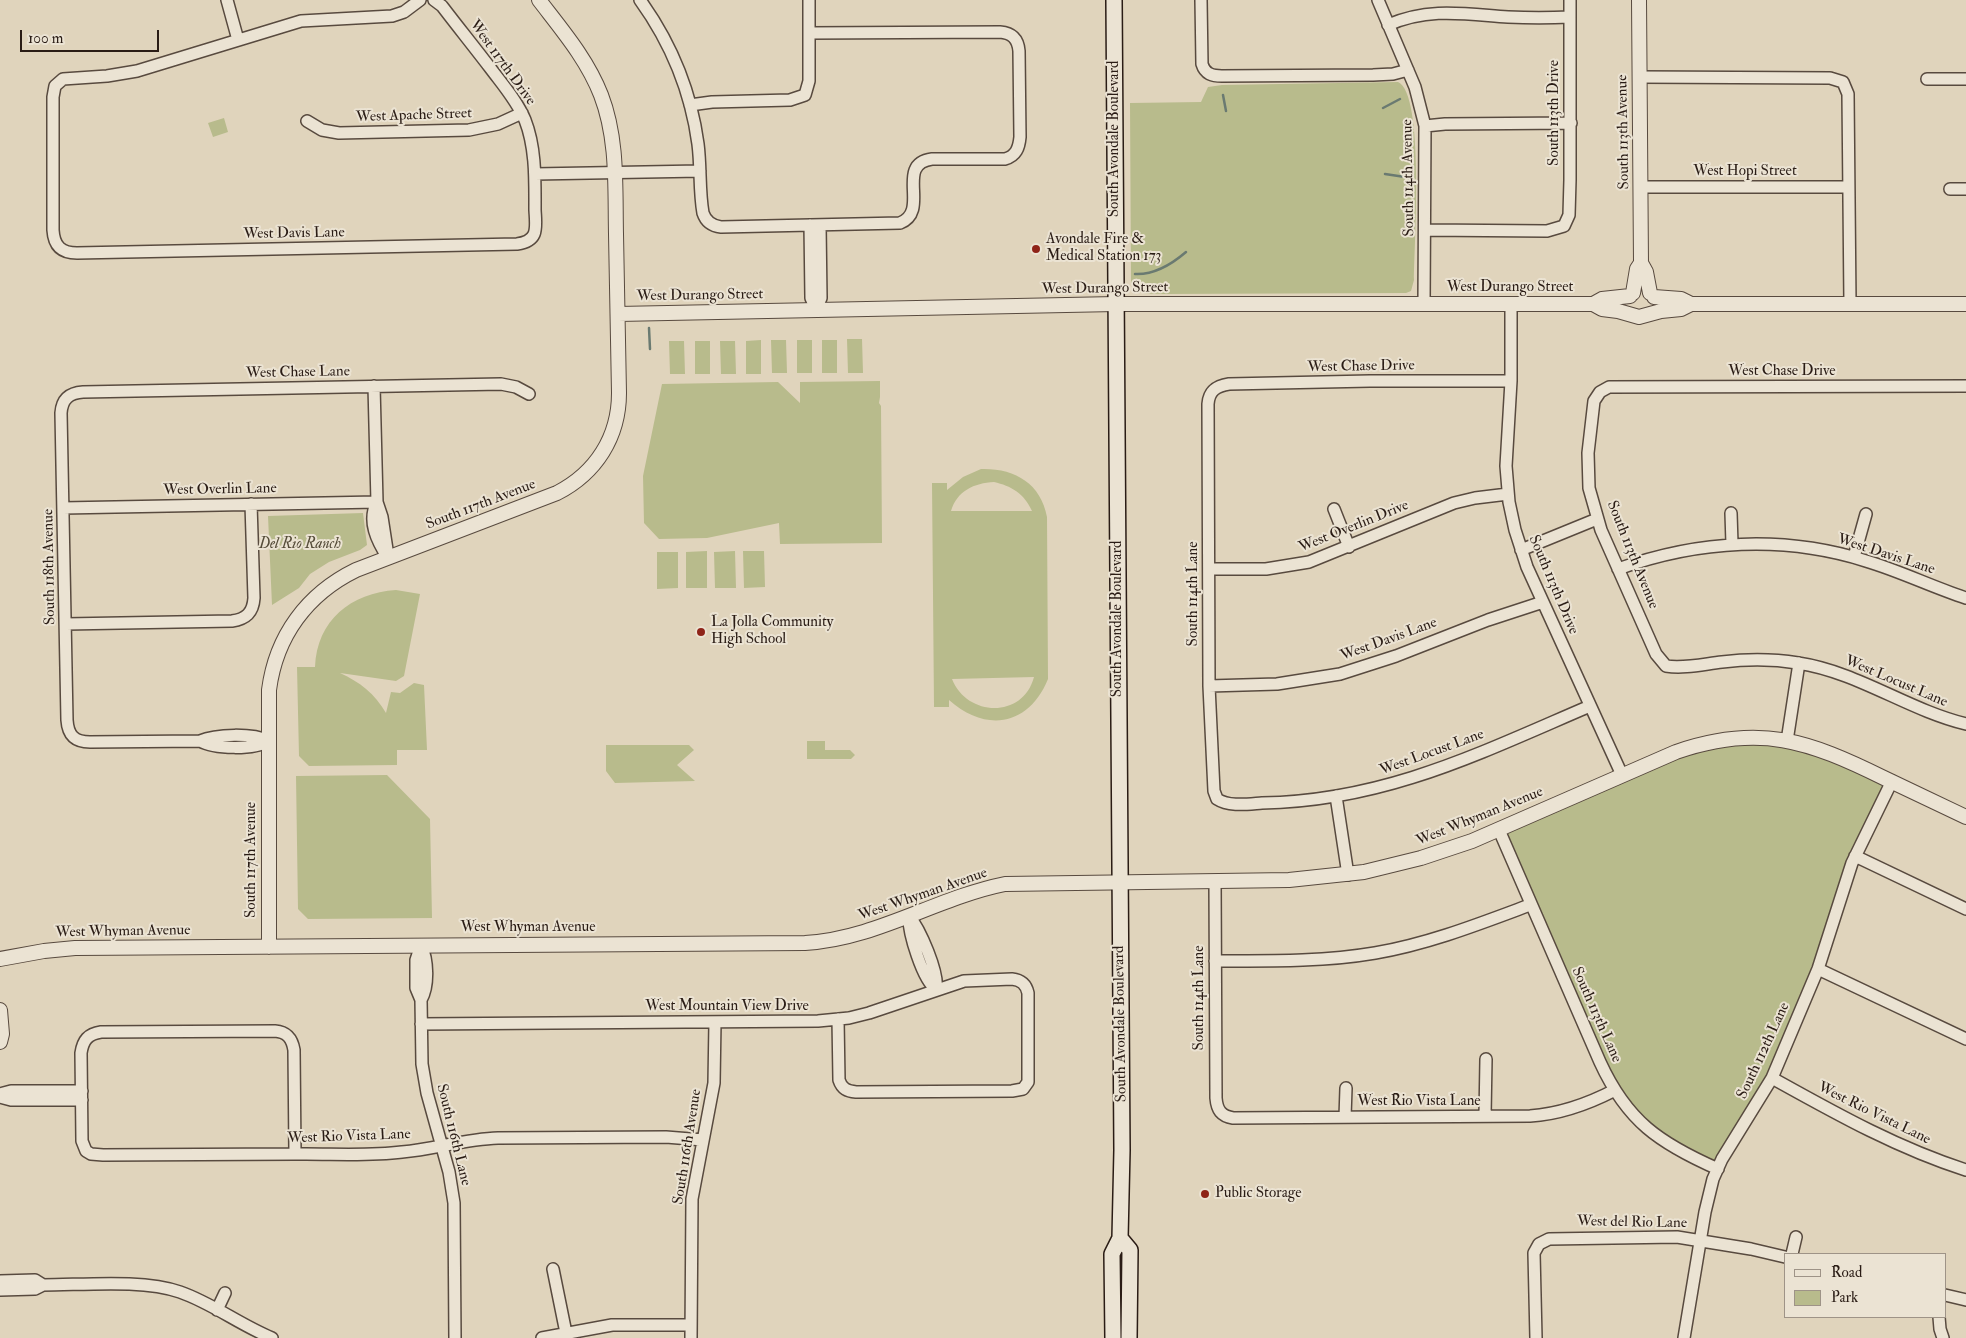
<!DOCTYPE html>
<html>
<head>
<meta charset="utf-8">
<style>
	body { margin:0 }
	#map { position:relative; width:1966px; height:1338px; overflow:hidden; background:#e0d4bc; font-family:"IM FELL Double Pica",serif }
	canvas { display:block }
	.legend { position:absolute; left:1784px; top:1253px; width:162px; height:65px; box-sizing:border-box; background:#ebe3d3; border:1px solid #9e9387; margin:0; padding:6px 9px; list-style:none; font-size:15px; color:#2a1c15 }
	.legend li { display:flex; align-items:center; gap:10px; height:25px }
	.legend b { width:25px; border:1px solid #9e9387 }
	.scale { position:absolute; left:20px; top:30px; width:139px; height:22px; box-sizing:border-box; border:2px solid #2a1c15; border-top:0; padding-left:6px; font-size:15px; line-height:18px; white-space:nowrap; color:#2a1c15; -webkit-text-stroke:4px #ebe3d3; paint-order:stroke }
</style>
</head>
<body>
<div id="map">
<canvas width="1966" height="1338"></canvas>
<ul class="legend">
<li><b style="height:6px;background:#ebe3d3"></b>Road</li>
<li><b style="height:14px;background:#b8bb8c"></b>Park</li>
</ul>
<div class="scale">100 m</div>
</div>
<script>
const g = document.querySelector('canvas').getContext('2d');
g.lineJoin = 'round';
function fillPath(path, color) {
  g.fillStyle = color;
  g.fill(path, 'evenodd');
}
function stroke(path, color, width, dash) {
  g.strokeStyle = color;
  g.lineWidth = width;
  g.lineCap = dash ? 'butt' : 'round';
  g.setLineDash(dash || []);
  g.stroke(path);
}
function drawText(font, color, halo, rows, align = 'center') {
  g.font = font + ' "IM FELL Double Pica",serif';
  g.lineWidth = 4;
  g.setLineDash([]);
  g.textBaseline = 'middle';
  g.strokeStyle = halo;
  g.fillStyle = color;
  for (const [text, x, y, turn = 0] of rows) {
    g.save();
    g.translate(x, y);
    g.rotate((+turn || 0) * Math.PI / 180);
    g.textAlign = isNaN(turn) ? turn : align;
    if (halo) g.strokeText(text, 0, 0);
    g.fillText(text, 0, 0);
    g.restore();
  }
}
const green = new Path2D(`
	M1398 82C1425 93 1414 249 1414 280L1411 291 1406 293 1163 294C1150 293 1137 297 1131 283L1130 103 1201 102 1208 87 1222 85Z
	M224 118 228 132 213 137 208 123Z
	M847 339H862L863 373H848Z
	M761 340V374H746V341Z
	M771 340H786L787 373H772Z
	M797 340H812V373H797Z
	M822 340H837V373H822Z
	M669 341H684L685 374H670Z
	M695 341H710V374H695Z
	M720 341H735L736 374H721Z
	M880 381V397L879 403 881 406 882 543 780 544 779 523 707 538 659 539 644 523 643 476 662 384 778 382 800 403V382Z
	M981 469C1014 468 1041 483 1047 517L1048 679C1029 726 986 733 949 700V707H934L932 483H947V490L963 477ZM994 482C1011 486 1024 493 1032 511H951C957 491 974 483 994 482ZM1034 677C1023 719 967 717 952 679Z
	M363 513 367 545 360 550 329 562 310 574 299 588 272 605 268 516Z
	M707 551V588H686V552Z
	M735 551 736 588H715L714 552Z
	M743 551H764L765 587 744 588Z
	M657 552H678V588L657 589Z
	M396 590 420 594 404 676 396 681 340 673C360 682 375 694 386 713L391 692 400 693 414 683 424 685 427 750H397V765L309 766 299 756 297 667H315C317 620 351 593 396 590Z
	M1772 739 1892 781 1860 847 1772 1078 1718 1169 1693 1157 1626 1107 1499 830 1676 752Z
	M807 741H825V750H850L855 755 851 759H807Z
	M606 745H689L694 750 677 765 695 781 615 783 606 771Z
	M387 775 430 819 432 918 308 919 298 909 296 776Z`);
const stream = new Path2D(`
	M1223 95 1226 111
	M1383 108 1400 99
	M1385 174 1405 177
	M1135 274C1154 275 1172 264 1186 252
	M649 328 650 349`);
const minor = new Path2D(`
	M227 0 238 40
	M420 0 404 12 392 16 301 21 137 71 107 76 63 79 55 86 53 97V230C54 246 61 253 77 253L517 244C539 241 536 228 535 210 535 180 536 148 525 120 517 101 503 85 491 69 475 48 458 27 442 6L434 0
	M640 0C671 43 691 92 698 144 701 167 699 191 703 213 706 222 712 226 721 227L900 223C931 211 894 164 932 159H1005C1016 156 1019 148 1020 137L1019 51C1018 39 1012 33 1000 32L809 33
	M1201 0 1202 64C1205 74 1212 76 1222 76L1373 75 1393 74 1408 70
	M1378 0 1415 87 1425 126 1424 304
	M1388 25C1429 7 1465 14 1508 17 1529 18 1549 18 1570 17
	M1640 77 1830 78 1843 82 1848 94 1850 304
	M1927 79H1966
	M690 105 712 102 790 100 805 95 809 81V0
	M307 121 322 130 339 133 469 130 498 124 522 113
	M1425 126 1445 124 1571 123
	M535 174 700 171
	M1641 187H1848
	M1950 189H1966
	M810 225 811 298 816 310
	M1425 230 1547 231 1564 226 1569 215 1570 180V0
	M1511 304V381L1506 466 1509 502 1515 530 1527 567 1622 775
	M816 310 821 298 820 225
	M1511 381H1370L1229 384C1216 386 1209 391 1208 404L1209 686 1214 791 1217 799C1229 807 1248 804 1262 803 1385 801 1480 753 1590 706
	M374 386 377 502C367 521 377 541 388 558
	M1966 386 1609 387 1600 392 1594 401 1588 453 1589 488 1601 530 1656 654 1666 666C1684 669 1704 664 1722 662 1747 659 1773 659 1798 663 1858 672 1908 710 1966 724
	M377 502 382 517 388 556
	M63 508 377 502
	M1334 509 1349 547
	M1731 513 1732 544
	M1521 550 1597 519
	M1854 557 1866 514
	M1209 569H1266L1309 562 1454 503 1475 498 1508 494
	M1618 569C1698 540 1784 535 1866 561 1900 571 1932 587 1966 598
	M66 624 232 621C246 619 253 613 254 598L251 504
	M1209 686 1277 684 1340 674 1396 656 1488 620 1543 602
	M200 741C214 749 254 750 268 741
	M268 741C253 733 216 734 200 741L90 742C74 742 68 735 67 720L61 413C62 399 69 393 83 392L501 384 516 387 529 394
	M1787 741 1799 663
	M1336 796 1348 875
	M1499 830 1600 1062C1627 1121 1659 1143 1718 1169
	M1855 856 1966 909
	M1215 881 1216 1098C1217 1110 1221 1116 1233 1118L1530 1116C1561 1114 1588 1104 1615 1090
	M909 916C908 932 923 981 936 989
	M909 916C920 929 939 973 936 989
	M421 945 416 960V988L421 1000 422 1064 427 1093 449 1172 454 1203 455 1338
	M421 945C428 960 429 986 421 1000
	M1215 961C1269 961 1322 962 1375 953 1428 944 1479 924 1530 905
	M1818 969 1966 1039
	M421 1024 818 1021 849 1018 869 1013 964 981 1012 979C1021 980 1026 984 1028 993V1082L1023 1089 1012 1091 856 1092C847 1091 842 1089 839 1080L838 1019
	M1772 1078C1835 1113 1897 1148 1966 1170
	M0 1094 11 1091H82
	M0 1097 11 1100H82
	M1485 1116 1486 1059
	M1345 1117 1346 1088
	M295 1154 294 1050C292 1038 287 1032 275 1031L101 1032C88 1034 83 1040 81 1053L82 1141 86 1151 91 1154 103 1155 295 1154H306C338 1154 371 1156 402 1152 435 1149 465 1139 498 1138L666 1137 703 1140
	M1792 1254 1796 1237
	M553 1269 566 1333
	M0 1281 35 1280 43 1285
	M43 1285C83 1285 143 1279 180 1292 212 1303 240 1325 272 1338
	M0 1290 35 1289 43 1285
	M1945 1295 1966 1300
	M217 1310 225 1293
	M1939 1317 1940 1329 1943 1338
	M542 1338 612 1325H691
	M691 1338 692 1199 714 1083 715 1022
	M1536 1338 1534 1253 1539 1244 1549 1239 1677 1237 1751 1249 1785 1257
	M1684 1338 1705 1212 1713 1179 1722 1159 1772 1078 1818 969 1852 863 1892 781`);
const tertiary = new Path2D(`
	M1641 263 1646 272 1650 293
	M1633 293 1637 269 1641 263 1639 0
	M1654 297 1681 299 1691 304H1966
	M1593 304 1602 309 1618 311 1639 317 1661 311 1681 309 1691 304
	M1593 304 1602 299 1630 296
	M618 314 1116 304H1593
	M269 947V690C276 636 307 594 356 570L557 493C596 473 619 437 619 393 618 340 617 287 616 234 615 187 618 139 601 95 587 59 562 30 539 0
	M0 959 44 951 75 948 805 943C876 939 936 898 1005 884L1289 880 1364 872 1421 858 1472 841 1676 752C1759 723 1809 741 1884 778 1911 791 1939 804 1966 817
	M0 1010 2 1034 0 1042`);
const secondary = new Path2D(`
	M1120 1238 1130 1250 1129 1338
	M1113 1338 1112 1254 1120 1238 1122 1150 1114 0`);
const markers = [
	[1036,249,5,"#8f2418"],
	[701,632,5,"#8f2418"],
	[1205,1194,5,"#8f2418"]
];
const streetNames = [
	["West 117th Drive",502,63,54],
	["South 113th Drive",1555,113,-90],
	["West Apache Street",414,116,-2],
	["South 113th Avenue",1624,132,-91],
	["South Avondale Boulevard",1115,139,-90],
	["West Hopi Street",1745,172],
	["South 114th Avenue",1409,178,-91],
	["West Davis Lane",294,234,-1],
	["West Durango Street",1510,288],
	["West Durango Street",1105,289,-1],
	["West Durango Street",700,296,-1],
	["West Chase Drive",1361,367,-1],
	["West Chase Drive",1782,372],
	["West Chase Lane",298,373,-1],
	["West Overlin Lane",220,490,-1],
	["South 117th Avenue",481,505,-21],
	["West Overlin Drive",1354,527,-22],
	["South 113th Avenue",1632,555,68],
	["West Davis Lane",1886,555,18],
	["South 118th Avenue",50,567,-91],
	["South 113th Drive",1553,585,67],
	["South 114th Lane",1194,594,-90],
	["South Avondale Boulevard",1118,619,-90],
	["West Davis Lane",1389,640,-20],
	["West Locust Lane",1896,682,23],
	["West Locust Lane",1432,753,-20],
	["West Whyman Avenue",1480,817,-22],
	["South 117th Avenue",252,860,-90],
	["West Whyman Avenue",923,895,-19],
	["West Whyman Avenue",528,928],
	["West Whyman Avenue",123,932,-1],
	["South 114th Lane",1200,998,-90],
	["West Mountain View Drive",727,1007],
	["South 113th Lane",1596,1015,66],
	["South Avondale Boulevard",1121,1024,-91],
	["South 112th Lane",1764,1051,-65],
	["West Rio Vista Lane",1419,1102],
	["West Rio Vista Lane",1874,1114,26],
	["South 116th Lane",453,1135,76],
	["West Rio Vista Lane",349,1137,-2],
	["South 116th Avenue",688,1147,-81],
	["West del Rio Lane",1632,1223,1]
];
const poiNames = [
	["Avondale Fire &",1046,240],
	["Medical Station 173",1046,257],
	["La Jolla Community",711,623],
	["High School",711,640],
	["Public Storage",1215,1194]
];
const parkNames = [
	["Del Rio Ranch",300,545]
];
fillPath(green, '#b8bb8c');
stroke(stream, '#6a7a71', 2.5);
stroke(minor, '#584a3f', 14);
stroke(tertiary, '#584a3f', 16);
stroke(secondary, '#2a1c15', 18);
stroke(minor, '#ebe3d3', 11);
stroke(tertiary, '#ebe3d3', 14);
stroke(secondary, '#ebe3d3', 15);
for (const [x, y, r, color] of markers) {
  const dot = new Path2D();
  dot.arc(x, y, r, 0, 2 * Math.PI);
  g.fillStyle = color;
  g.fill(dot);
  stroke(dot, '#ebe3d3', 2);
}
drawText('15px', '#2a1c15', '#ebe3d3', streetNames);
drawText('15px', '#2a1c15', '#ebe3d3', poiNames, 'left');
drawText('italic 15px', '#554c39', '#ebe3d3', parkNames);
</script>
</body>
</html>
